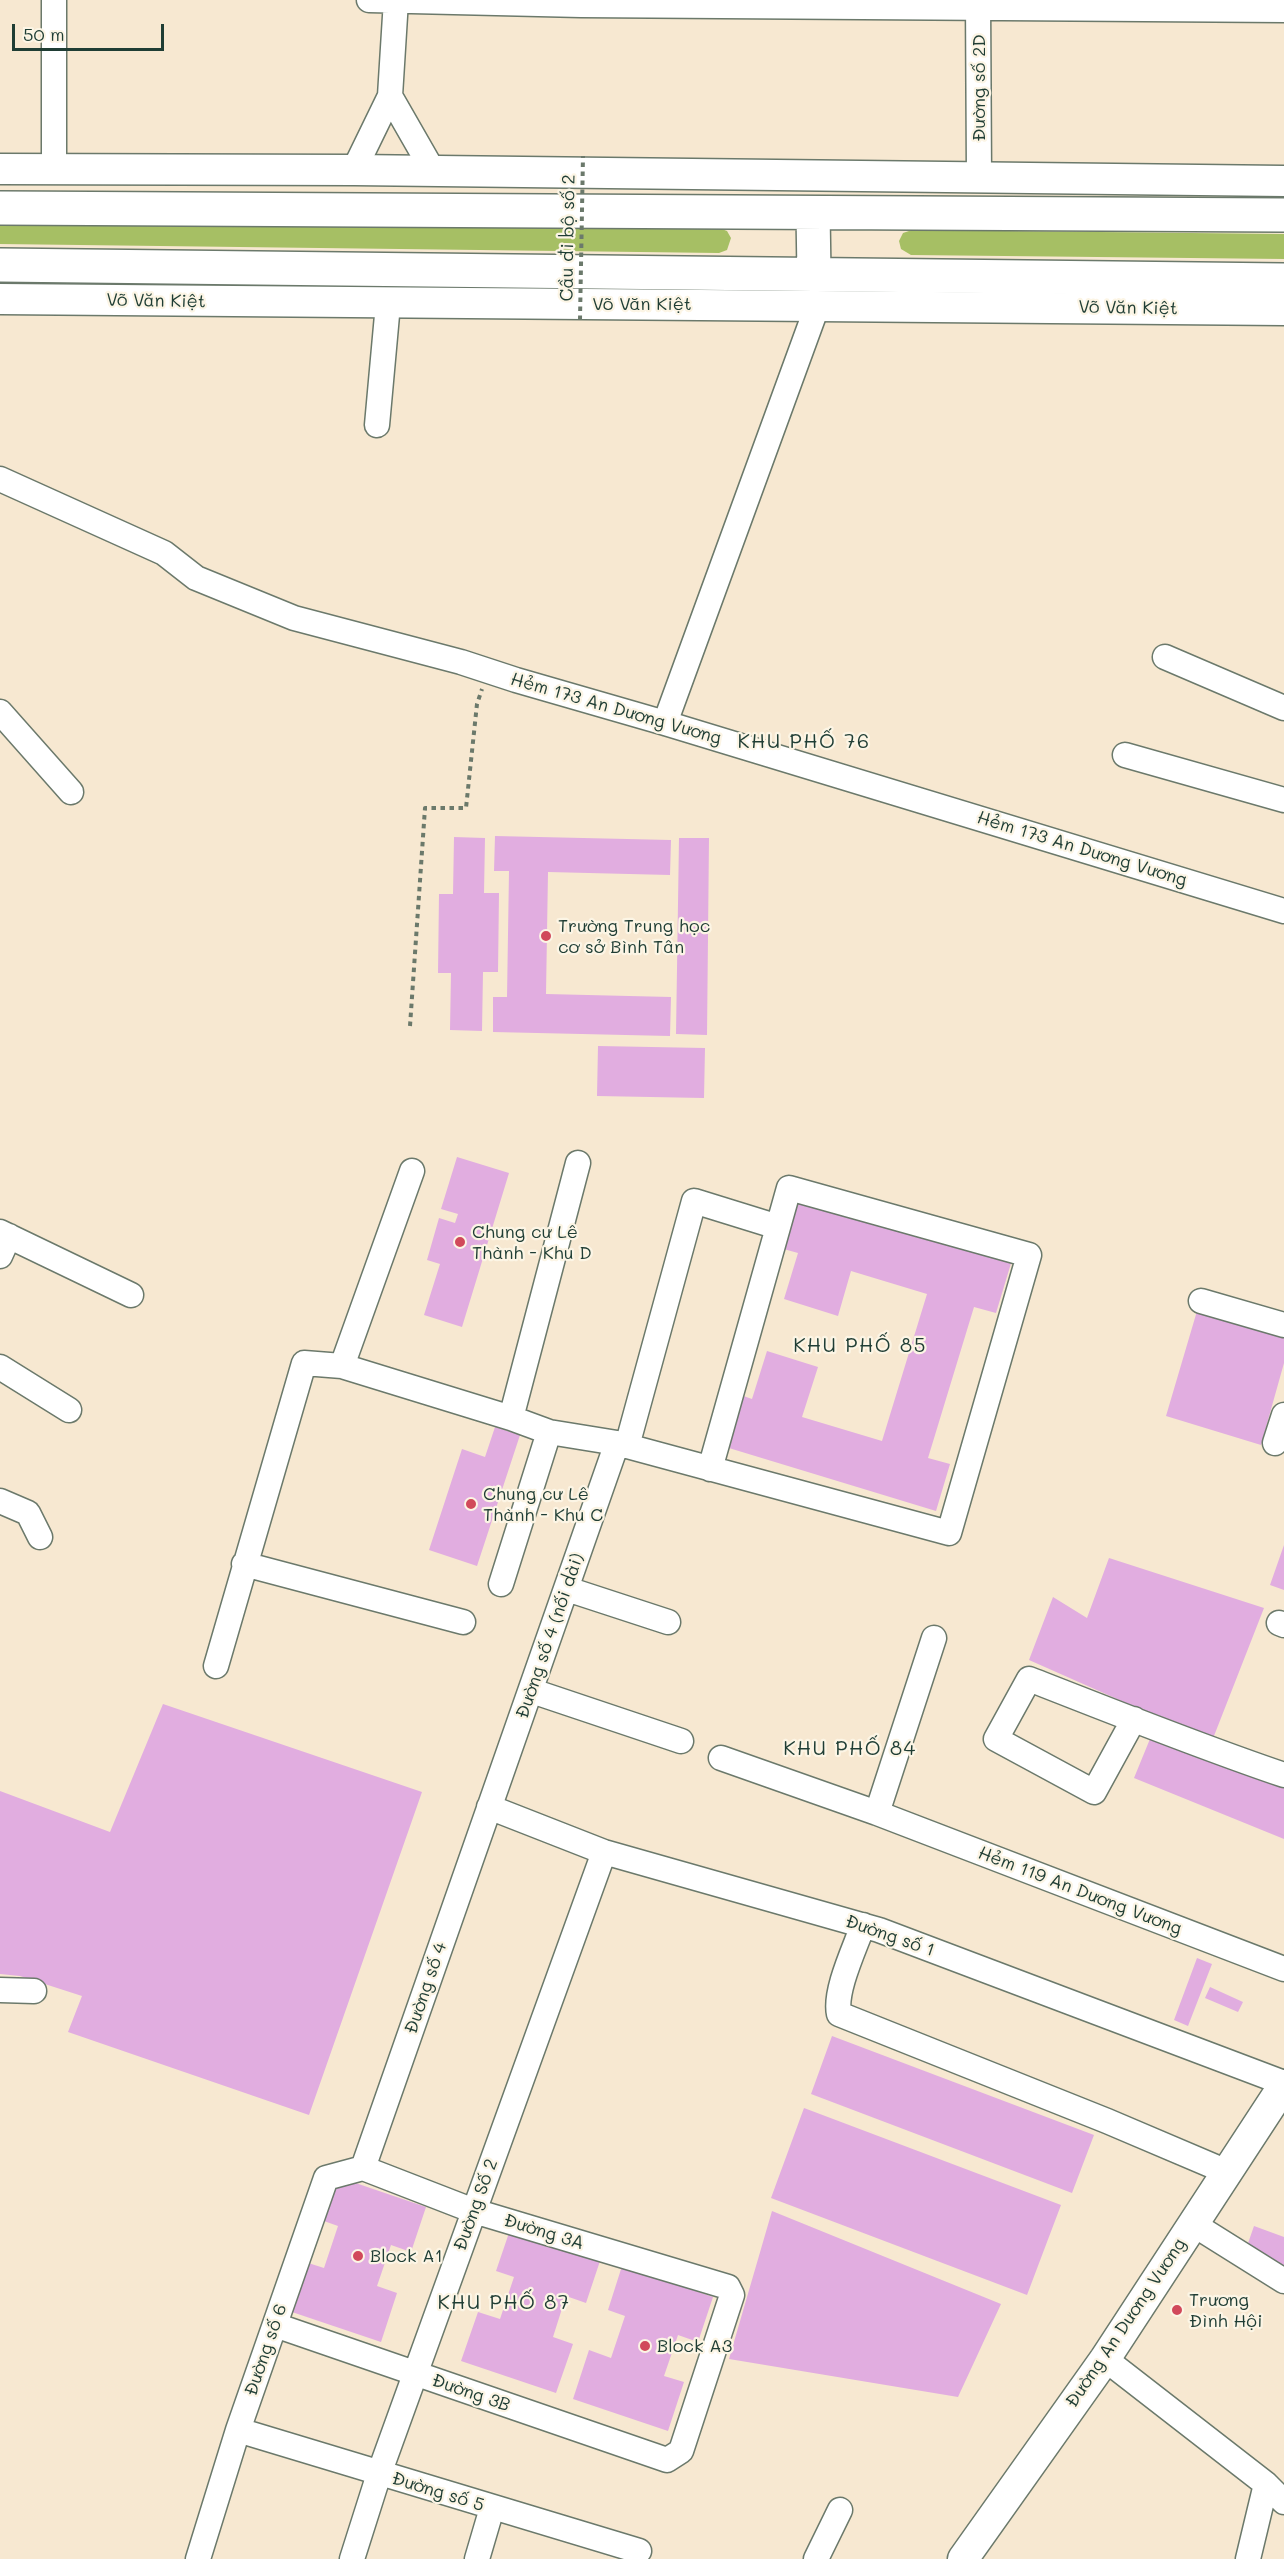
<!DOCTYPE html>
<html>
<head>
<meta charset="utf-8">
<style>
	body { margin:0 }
	#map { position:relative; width:1284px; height:2559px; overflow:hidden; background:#f7e8d1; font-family:Mali,sans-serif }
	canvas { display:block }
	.scale { position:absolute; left:12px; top:24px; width:152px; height:27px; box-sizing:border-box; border:3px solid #1f3d34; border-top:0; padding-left:8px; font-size:18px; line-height:21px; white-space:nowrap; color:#1f3d34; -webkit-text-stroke:4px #fcf5e5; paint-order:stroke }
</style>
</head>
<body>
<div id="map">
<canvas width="1284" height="2559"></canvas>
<div class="scale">50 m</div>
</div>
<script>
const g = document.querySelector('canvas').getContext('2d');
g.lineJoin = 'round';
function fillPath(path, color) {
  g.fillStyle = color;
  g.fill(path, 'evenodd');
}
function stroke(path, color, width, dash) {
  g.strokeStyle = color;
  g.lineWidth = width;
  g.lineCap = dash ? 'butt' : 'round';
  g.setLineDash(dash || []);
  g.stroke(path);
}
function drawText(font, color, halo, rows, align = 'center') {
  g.font = font + ' Mali,sans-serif';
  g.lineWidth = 4.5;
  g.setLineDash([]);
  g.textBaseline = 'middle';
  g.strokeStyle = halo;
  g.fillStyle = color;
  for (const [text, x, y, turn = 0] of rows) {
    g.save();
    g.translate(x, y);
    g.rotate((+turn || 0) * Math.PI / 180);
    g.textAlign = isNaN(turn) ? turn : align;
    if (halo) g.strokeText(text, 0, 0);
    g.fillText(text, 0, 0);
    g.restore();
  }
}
const green = new Path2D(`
	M0 219 719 228 727 231 731 238 727 250 719 253 0 244Z
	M912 230 1284 234V259L911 255 901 249 899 241 903 233Z`);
const building = new Path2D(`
	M495 836 671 840 670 875 548 872 546 994 671 997 670 1036 493 1032V997H507L509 871H494Z
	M454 837 485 838 484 893H499L498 972H483L482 1031 450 1030 451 973H438L439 894H453Z
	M679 838H709L707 1035 676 1034Z
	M598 1046 705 1048 704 1098 597 1096Z
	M457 1157 509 1173 462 1327 424 1315 440 1264 427 1260 439 1218 455 1223 458 1214 441 1209Z
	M796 1194 1012 1260 996 1313 974 1307 928 1458 950 1464 936 1511 719 1445 735 1393 752 1399 767 1351 818 1367 802 1417 882 1441 927 1294 851 1271 838 1316 784 1299 798 1253 780 1248Z
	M1197 1311 1284 1336V1363L1261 1445 1166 1416Z
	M495 1427 520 1435 477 1566 429 1550 462 1449 485 1457Z
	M1284 1545V1590L1270 1585Z
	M1109 1558 1264 1608 1212 1741 1029 1660 1053 1597 1087 1618Z
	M163 1704 422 1792 309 2115 68 2032 82 1996 20 1976 0 1974V1791L110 1832Z
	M1152 1734 1284 1787V1839L1134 1778Z
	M1197 1958 1212 1964 1188 2026 1174 2020Z
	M1210 1987 1243 2002 1238 2012 1205 1998Z
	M832 2036 1094 2135 1072 2193 811 2094Z
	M804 2108 1061 2205 1027 2295 771 2198Z
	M335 2176 426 2207 411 2252 391 2245 377 2286 397 2293 381 2342 286 2310 302 2261 324 2268 338 2226 321 2220Z
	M772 2211 1001 2304 958 2397 729 2359Z
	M1254 2226 1284 2237V2273L1246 2249Z
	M511 2227 601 2258 586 2303 566 2296 553 2337 573 2344 556 2393 461 2361 478 2312 500 2319 514 2277 496 2271Z
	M622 2266 713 2297 698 2342 678 2335 664 2376 684 2382 668 2431 573 2399 589 2350 611 2358 625 2316 608 2310Z`);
const path = new Path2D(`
	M410 1026 425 808H466L477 704 482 689`);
const minor = new Path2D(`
	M54 0V170
	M369 0 581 5 1284 10
	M978 0 979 176
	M390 96 433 171
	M354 170 390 96 396 0
	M377 425 388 304
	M0 479 164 553 196 578 294 618 461 662 516 680 665 723 1284 911
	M1165 657 1284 708
	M0 712 71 792
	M665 723 818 304
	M1125 755 1284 800
	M412 1171 342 1366 511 1418
	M0 1232 131 1295
	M0 1256 9 1236
	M1201 1301 1284 1325
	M0 1367 69 1410
	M617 1443 627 1446 694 1201 778 1227
	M1275 1443 1284 1415
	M627 1446 949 1533 1029 1255 789 1188 710 1469
	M0 1501 28 1513 40 1537
	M244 1564 463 1622
	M501 1584 549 1432
	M567 1589 668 1622
	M1279 1623 1284 1625
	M216 1666 304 1363 342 1366
	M532 1691 681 1741
	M1134 1719 1094 1792 996 1739 1029 1679C1114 1712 1198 1746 1284 1775
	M721 1758 877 1813 1284 1969
	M489 1807 604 1852 879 1930 1284 2083
	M877 1813 934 1638
	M863 1925C855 1948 834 1991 839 2014L1107 2121 1227 2172
	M0 1990 34 1991
	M363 2168 617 1443 549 1432 511 1418 578 1163
	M1193 2224 1284 2281
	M275 2325 667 2460 681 2451 732 2295 728 2287 474 2211 363 2168
	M1105 2359 1266 2484 1284 2502
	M238 2430 639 2551
	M198 2559 238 2430 326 2178 363 2168
	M352 2559 379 2474 604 1852
	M477 2559 492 2508
	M816 2559 840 2510
	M1248 2559 1266 2484`);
const major = new Path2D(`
	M0 169 354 170 1284 181
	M0 299C428 304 856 305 1284 310
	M963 2559 1105 2359 1284 2085`);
const highway = new Path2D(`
	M0 208 1284 215
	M813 213 814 274
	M0 265 1284 280`);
const pathBridge = new Path2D(`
	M580 320 583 156`);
const markers = [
	[546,936,6,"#d1495b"],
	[460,1242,6,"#d1495b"],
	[471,1504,6,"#d1495b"],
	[358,2256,6,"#d1495b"],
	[1177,2310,6,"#d1495b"],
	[645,2346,6,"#d1495b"]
];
const streetNames = [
	["Đường số 2D",979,88,-90],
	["Cầu đi bộ số 2",568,238,-89],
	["Võ Văn Kiệt",156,301,1],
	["Võ Văn Kiệt",642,304],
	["Võ Văn Kiệt",1128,308,1],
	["Hẻm 173 An Dương Vương",616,709,16],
	["Hẻm 173 An Dương Vương",1082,849,17],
	["Đường số 4 (nối dài)",550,1636,-71],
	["Hẻm 119 An Dương Vương",1080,1891,21],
	["Đường số 1",890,1936,19],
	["Đường số 4",426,1988,-71],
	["Đường Số 2",476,2205,-70],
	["Đường 3A",544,2232,17],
	["Đường An Dương Vương",1126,2323,-56],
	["Đường số 6",266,2350,-71],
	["Đường 3B",471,2393,19],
	["Đường số 5",438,2492,17]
];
const poiNames = [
	["Trường Trung học",558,926],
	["cơ sở Bình Tân",558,947],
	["Chung cư Lê",472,1232],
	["Thành - Khu D",472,1253],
	["Chung cư Lê",483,1494],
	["Thành - Khu C",483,1515],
	["Block A1",370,2256],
	["Trương",1189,2300],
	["Đình Hội",1189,2321],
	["Block A3",657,2346]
];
const neighbourhoodNames = [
	["KHU PHỐ 76",804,742],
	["KHU PHỐ 85",860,1346],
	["KHU PHỐ 84",850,1749],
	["KHU PHỐ 87",504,2303]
];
fillPath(green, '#a6bf64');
fillPath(building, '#e1ade0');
stroke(minor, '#6b796b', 27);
stroke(major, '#6b796b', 33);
stroke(highway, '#6b796b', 36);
stroke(path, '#6b796b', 4, [4.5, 4.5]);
stroke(minor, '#fff', 24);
stroke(major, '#fff', 30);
stroke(highway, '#fff', 33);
stroke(pathBridge, '#6b796b', 4, [4.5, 4.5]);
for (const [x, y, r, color] of markers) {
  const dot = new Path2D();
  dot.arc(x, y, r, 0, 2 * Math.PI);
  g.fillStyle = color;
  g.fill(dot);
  stroke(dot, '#fcf5e5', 2);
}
drawText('18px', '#1f3d34', '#fcf5e5', streetNames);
drawText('18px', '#1f3d34', '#fcf5e5', poiNames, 'left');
g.letterSpacing = '1.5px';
drawText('20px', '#1f3d34', '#fcf5e5', neighbourhoodNames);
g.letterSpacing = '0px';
</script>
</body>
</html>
